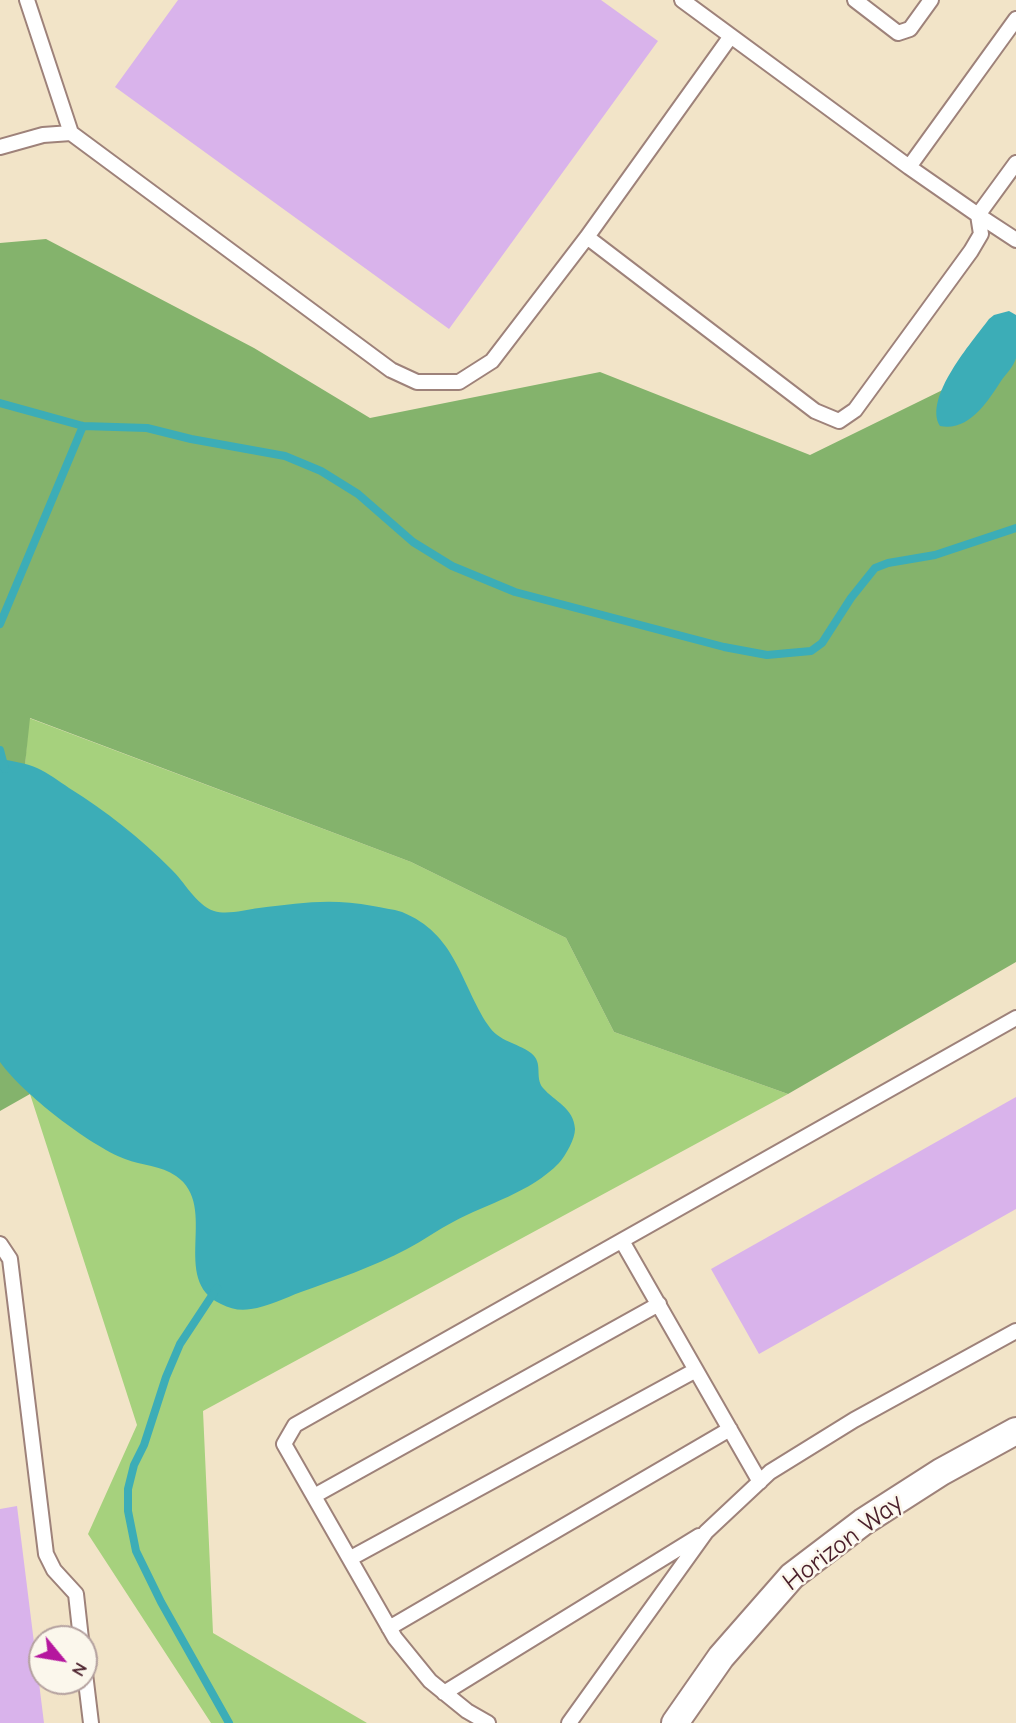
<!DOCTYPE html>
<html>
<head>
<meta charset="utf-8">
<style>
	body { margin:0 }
	#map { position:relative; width:1016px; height:1723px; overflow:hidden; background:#f2e4c8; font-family:"Comic Neue",sans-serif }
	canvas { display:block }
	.north { position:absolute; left:28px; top:1625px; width:70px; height:70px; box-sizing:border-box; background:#fbf7ec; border:2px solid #b4a19f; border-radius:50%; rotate:120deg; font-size:19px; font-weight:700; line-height:28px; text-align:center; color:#4a1f2b }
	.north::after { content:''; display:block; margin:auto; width:24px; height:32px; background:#b5179e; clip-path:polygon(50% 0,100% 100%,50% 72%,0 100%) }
</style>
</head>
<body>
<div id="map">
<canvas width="1016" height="1723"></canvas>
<div class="north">N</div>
</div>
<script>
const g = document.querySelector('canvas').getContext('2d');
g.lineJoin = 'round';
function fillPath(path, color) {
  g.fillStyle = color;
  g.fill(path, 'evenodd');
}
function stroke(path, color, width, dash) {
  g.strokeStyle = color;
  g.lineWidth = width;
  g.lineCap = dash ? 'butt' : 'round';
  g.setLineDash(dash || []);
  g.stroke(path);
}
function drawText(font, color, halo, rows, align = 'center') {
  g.font = font + ' "Comic Neue",sans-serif';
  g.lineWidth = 5;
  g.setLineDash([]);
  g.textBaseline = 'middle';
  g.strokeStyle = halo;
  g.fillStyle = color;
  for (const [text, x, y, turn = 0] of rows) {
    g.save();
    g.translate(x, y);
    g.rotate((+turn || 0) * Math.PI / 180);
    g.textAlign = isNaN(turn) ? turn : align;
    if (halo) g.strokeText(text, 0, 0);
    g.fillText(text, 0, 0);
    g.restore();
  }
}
const green = new Path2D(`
	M29 718 411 862 566 938 614 1032 788 1094 203 1411 213 1633 367 1723H211L88 1534 137 1425 30 1094 0 975V771L25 764Z`);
const forest = new Path2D(`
	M46 239 254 348 370 418 600 372 810 455 1016 354V962L788 1094 614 1032 566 938 411 862 30 718 25 765 0 771V243Z
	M0 975 30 1094 0 1111Z`);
const water = new Path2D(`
	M1009 311 1016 315C1016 328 1016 346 1016 358 1014 366 1006 374 1001 381 988 401 969 432 940 426 923 398 972 342 989 319L994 315Z
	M0 759C12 761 26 763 37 768 48 773 59 781 69 788 106 811 140 838 171 869 184 881 196 905 214 911 227 915 245 910 259 908 301 903 330 898 373 906 382 908 393 909 402 912 456 934 460 982 488 1025 499 1042 516 1042 531 1053 544 1063 534 1077 543 1088 554 1101 574 1108 575 1129 575 1139 566 1155 559 1163 530 1193 488 1203 453 1222 437 1230 423 1241 407 1249 373 1267 337 1279 301 1292 285 1298 267 1307 251 1309 240 1311 231 1309 221 1304 169 1280 220 1206 176 1176 161 1165 142 1166 125 1159 89 1145 23 1094 0 1062Z`);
const stream = new Path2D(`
	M0 403 83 426 147 428 191 439 285 456 321 471 358 494 413 542 452 566 515 592 724 647 767 655 811 651 822 643 851 598 875 568 888 563 935 555 1016 528
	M0 624 83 426
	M0 750 5 769
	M217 1288 180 1344 166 1377 144 1445 134 1465 128 1489V1511L136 1551 161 1602 229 1723`);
const building = new Path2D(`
	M178 0H601L658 41 449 329 115 87Z
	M1016 1097V1209L759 1354 711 1269Z
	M17 1506 44 1723H0V1509Z`);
const service = new Path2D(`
	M27 0 71 133
	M855 0 898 33 910 29 931 0
	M0 147 43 135 71 133 391 370 417 382H459L492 361 587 237 815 411 839 421 855 410 971 251 981 234 978 215 909 167 682 0
	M1016 163 978 215 1016 240
	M909 167 1016 19
	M587 237 731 36
	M622 1241 760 1482
	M0 1244 10 1259 46 1554 54 1570 76 1594 81 1639
	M314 1496 659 1304
	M351 1558 696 1370
	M389 1628 730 1429
	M84 1665 91 1723
	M444 1693 699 1536
	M488 1723 467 1711 430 1681 395 1638 284 1444 295 1425 1016 1018
	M569 1723 706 1532 770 1472 854 1420 1016 1331`);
const minor = new Path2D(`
	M675 1723 721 1657 792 1576 863 1522 941 1472 1016 1431`);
const streetNames = [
	["Horizon Way",843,1543,-37]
];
fillPath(green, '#a6d17d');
fillPath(forest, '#84b36c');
fillPath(water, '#3cadb7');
stroke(stream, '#3cadb7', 8);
fillPath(building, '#d9b3eb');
stroke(service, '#9e827a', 18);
stroke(minor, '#9e827a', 30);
stroke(service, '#fff', 14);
stroke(minor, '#fff', 26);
drawText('26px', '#4a1f2b', '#fbf7ec', streetNames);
</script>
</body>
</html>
